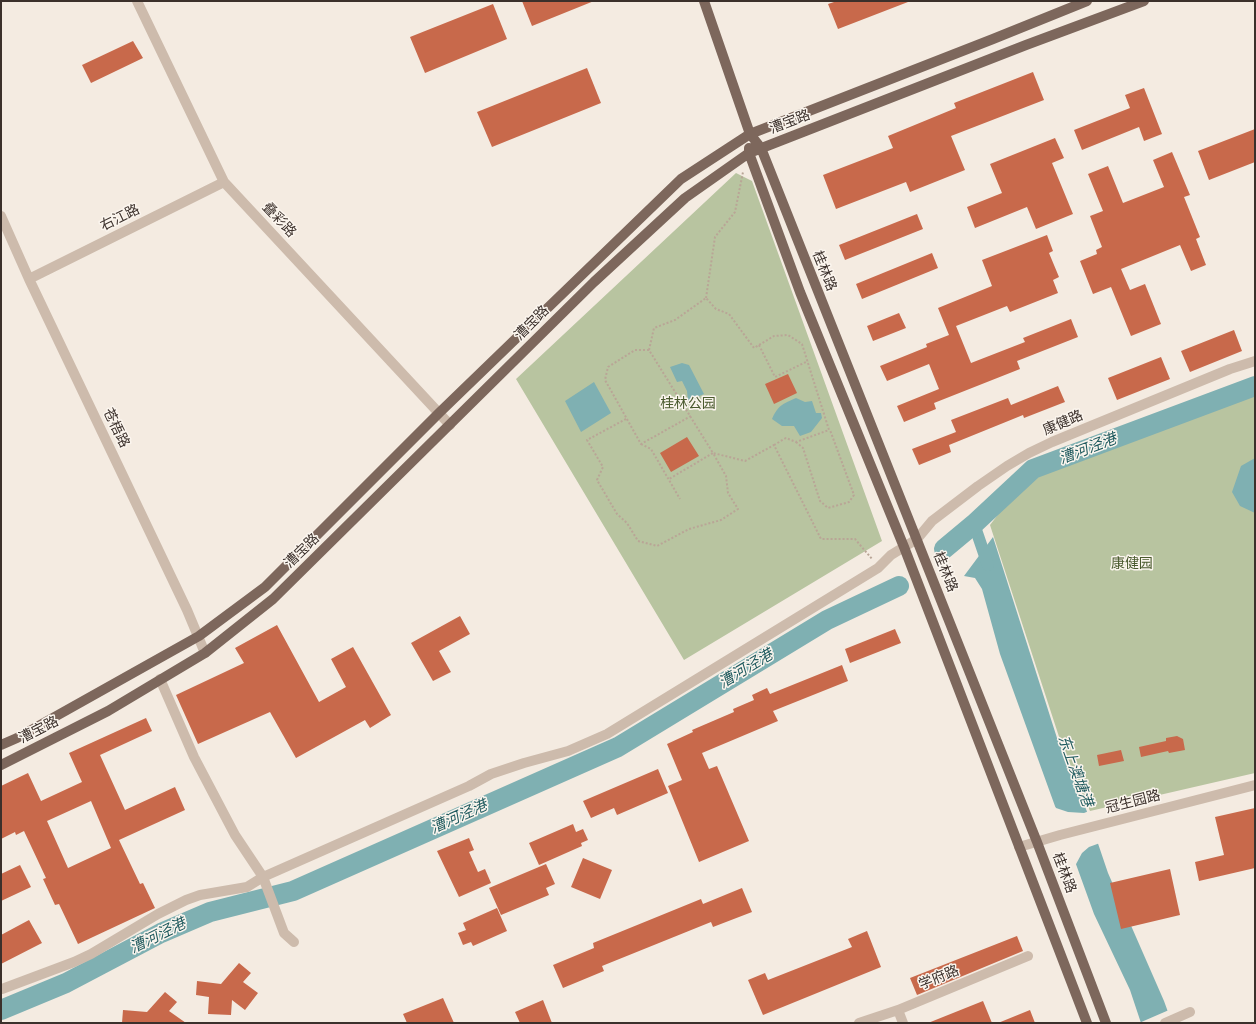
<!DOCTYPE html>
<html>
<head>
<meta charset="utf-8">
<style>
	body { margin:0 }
	#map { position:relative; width:1256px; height:1024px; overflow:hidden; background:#f4ebe1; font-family:"PT Sans",sans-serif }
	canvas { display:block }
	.frame { position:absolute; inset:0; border:2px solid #3b302b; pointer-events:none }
</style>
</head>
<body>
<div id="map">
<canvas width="1256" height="1024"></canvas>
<div class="frame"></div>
</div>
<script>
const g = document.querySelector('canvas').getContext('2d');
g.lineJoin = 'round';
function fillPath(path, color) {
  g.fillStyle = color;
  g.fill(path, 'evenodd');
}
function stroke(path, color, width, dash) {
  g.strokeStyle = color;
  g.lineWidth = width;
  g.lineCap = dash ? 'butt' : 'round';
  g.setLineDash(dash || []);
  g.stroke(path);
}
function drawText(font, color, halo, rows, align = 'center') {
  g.font = font + ' "PT Sans","Noto Sans SC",sans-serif';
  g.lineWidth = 3;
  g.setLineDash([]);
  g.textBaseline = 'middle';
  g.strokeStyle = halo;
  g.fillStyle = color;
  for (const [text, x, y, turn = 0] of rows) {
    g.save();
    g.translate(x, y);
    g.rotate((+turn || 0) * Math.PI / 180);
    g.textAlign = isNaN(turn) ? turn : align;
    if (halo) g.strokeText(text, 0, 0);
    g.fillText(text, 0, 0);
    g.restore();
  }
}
const green = new Path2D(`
	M736 173 752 181 882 541 684 660 516 379Z
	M1255 386V773L1090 811 1063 749 990 525 1033 469Z`);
const water = new Path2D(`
	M682 363 689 365 704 394 688 401 687 391 682 381 677 382 670 367Z
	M594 382 611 413 581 432 565 401Z
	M796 398 805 402 812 401 816 413H821L822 418 811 432 800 436 794 426H782L772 419C778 405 783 404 796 398Z
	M1255 458V513L1240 506 1232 492 1241 466Z
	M993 537 1057 738 1088 814 1108 873 1164 1001 1172 1023H1141L1130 990 1094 914 1000 654 982 589 975 578 964 576Z`);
const pier = new Path2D(`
	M1052 804 1056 808 1068 812 1084 813 1089 811 1090 813 1100 843 1089 847 1082 853 1075 866Z
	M1169 1010 1174 1023H1139Z`);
const canal = new Path2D(`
	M974 524 988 565`);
const river = new Path2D(`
	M944 549 974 524 1033 469 1255 386
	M1 1010 66 983 161 933 210 912 293 891 618 747 827 620 899 586`);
const building = new Path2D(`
	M522 1H594L532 26Z
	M837 1H908V2L838 29 828 4Z
	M493 4 507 39 425 73 410 37Z
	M133 41 143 58 91 83 82 65Z
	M587 68 601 103 492 147 477 112Z
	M1033 72 1044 100 951 136 965 170 910 192 906 182 836 209 823 175 893 148 888 136 956 108 954 103Z
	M1144 88 1162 134 1144 141 1139 127 1082 150 1074 130 1130 108 1125 95Z
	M1255 129V162L1209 180 1198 151Z
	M1055 138 1064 158 1052 163 1073 214 1036 229 1027 207 975 228 967 207 1002 193 990 164Z
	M1172 152 1190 195 1184 197 1200 237 1196 239 1206 265 1191 271 1180 245 1121 269 1130 290 1145 284 1161 324 1131 336 1111 287 1093 294 1080 261 1097 254 1096 250 1102 247 1090 216 1103 211 1088 174 1108 166 1123 203 1164 187 1153 160Z
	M917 214 923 229 845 260 839 245Z
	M1047 235 1053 251 1049 253 1059 277 1053 280 1058 293 1010 312 1007 306 956 326 971 363 1025 342 1023 338 1071 319 1078 337 1017 361 1020 369 934 403 936 409 904 422 897 406 939 389 929 364 887 381 880 366 927 347 926 344 949 335 938 308 992 286 982 260Z
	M932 253 938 268 862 299 856 284Z
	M899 313 906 328 873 341 867 326Z
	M1234 330 1242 351 1190 372 1181 351Z
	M1161 357 1170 379 1117 400 1108 378Z
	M788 374 797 393 774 404 765 384Z
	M1058 386 1065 402 1024 418 1023 415 949 445 951 452 919 465 912 449 956 432 951 420 1008 398 1011 405Z
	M687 437 699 456 671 472 660 453Z
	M460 616 470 634 439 651 451 672 433 681 411 643Z
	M277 625 319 702 346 687 331 659 353 647 391 715 370 728 365 720 296 758 270 712 198 744 176 695 244 663 235 648Z
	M895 629 901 643 850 663 845 649Z
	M842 665 848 681 773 711 778 721 702 753 709 769 717 766 749 841 699 862 668 786 682 780 667 744 693 732 692 730 734 712 733 709 754 700 752 695 767 688 770 694Z
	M146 718 152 731 100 755 125 810 175 787 185 810 119 840 140 884 143 883 155 908 78 944 59 904 55 905 43 879 46 878 24 831 16 835 15 832 1 839V786L28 773 41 801 82 782 69 753ZM91 801 111 848 68 868 47 821Z
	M1177 736 1183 739 1185 750 1169 753 1168 751 1141 757 1139 747 1166 741V738Z
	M1121 750 1124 761 1099 766 1097 755Z
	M658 769 668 793 617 815 614 808 591 818 583 801Z
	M1255 808V868L1199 881 1195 862 1224 855 1215 817Z
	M573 824 576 832 583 829 588 840 581 843 582 846 539 865 529 843Z
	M469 838 474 850 469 852 478 872 485 869 491 883 459 897 437 851Z
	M583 858 612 870 600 899 571 887Z
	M546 864 555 884 546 888 549 895 501 915 489 888Z
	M20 865 31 887 1 901V874Z
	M1170 869 1180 915 1121 929 1110 883Z
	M742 888 752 912 713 927 711 922 602 966 604 971 563 988 553 965 594 948 593 943 701 899 703 904Z
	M497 908 507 931 473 946 471 942 463 945 458 933 466 930 463 923Z
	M29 920 42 943 1 964V935Z
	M867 931 881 967 763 1015 748 980 765 973 768 980 852 947 848 939Z
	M1017 936 1023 951 917 995 910 978Z
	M239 963 251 973 243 982 258 993 245 1010 232 1000 231 1015 208 1014 209 997 196 995 197 981 221 984Z
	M165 992 177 1002 169 1011 186 1023H122L123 1010 147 1012Z
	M443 998 454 1023H407L403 1014Z
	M543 1000 552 1023H520L515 1012Z
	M983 1001 992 1023H928Z
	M1030 1010 1035 1023H998Z`);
const path = new Path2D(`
	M706 298 715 237 735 212 743 172
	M759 345 775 377 808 361
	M649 350 654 328 675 320 706 298 716 309 729 314 754 348 774 336 788 335 802 344 829 430 796 442 786 438 774 445
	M691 416 641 444 605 380 608 367 635 350H649L713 453 745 461 774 445 821 539H855L872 559
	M626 419 587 440 603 467 597 480 617 514 627 523 638 541 657 546 689 529 721 520 738 509 728 493 726 476 713 453 669 479
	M796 442 803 448 820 501 828 508 849 502 854 495 830 430
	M641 444 651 449 680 499`);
const minor = new Path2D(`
	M137 1 224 182 450 425
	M1 216 29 279 187 610 205 653
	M29 279 224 182
	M160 679 194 757 235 835 263 877 469 786 491 774 524 763 568 751 607 734 878 568 891 555 917 539 932 521 978 486 1007 466 1029 453 1052 442 1230 369 1255 361
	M1019 847 1060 835 1255 785
	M2 989 74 962 91 954 158 914 186 900 200 895 247 887 263 877 284 933 294 942
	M898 1010 903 1023
	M859 1023 898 1010 1028 956
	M1165 1023 1190 1012`);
const major = new Path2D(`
	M704 1 750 134 761 148 1037 842 1106 1023
	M749 148V153L800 292 904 547 1087 1023
	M1 745 17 738 199 636 265 587 440 412 681 179 750 134 993 39 1087 1
	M1 765 108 711 205 653 273 599 594 282 685 198 749 153 1026 45 1144 1`);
const streetNames = [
	["漕宝路",790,122,-21],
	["右江路",120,218,-26],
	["叠彩路",279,220,47],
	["桂林路",824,271,68],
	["漕宝路",532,323,-45],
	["康健路",1063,423,-23],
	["苍梧路",116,428,64],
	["漕宝路",302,551,-44],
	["桂林路",945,572,68],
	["漕宝路",39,730,-27],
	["冠生园路",1133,802,-14],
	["桂林路",1064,873,69],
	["学府路",939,978,-22]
];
const parkNames = [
	["桂林公园",688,404],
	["康健园",1132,564]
];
const waterNames = [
	["漕河泾港",1088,449,-21],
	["漕河泾港",746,669,-31],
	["东上澳塘港",1075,771,70],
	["漕河泾港",459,817,-24],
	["漕河泾港",158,936,-26]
];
fillPath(green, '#b8c4a0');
fillPath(water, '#7fb0b2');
fillPath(pier, '#f4ebe1');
stroke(canal, '#7fb0b2', 12);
stroke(river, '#7fb0b2', 20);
fillPath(building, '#c8694b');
stroke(path, '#b9a596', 2, [2, 2]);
stroke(minor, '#cdbbac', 10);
stroke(major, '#7d675c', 10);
drawText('14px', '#3b302b', '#fbf5ee', streetNames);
drawText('14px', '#4a5a2e', '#fbf5ee', parkNames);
drawText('italic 15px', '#1f5a5e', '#fbf5ee', waterNames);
</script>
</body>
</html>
